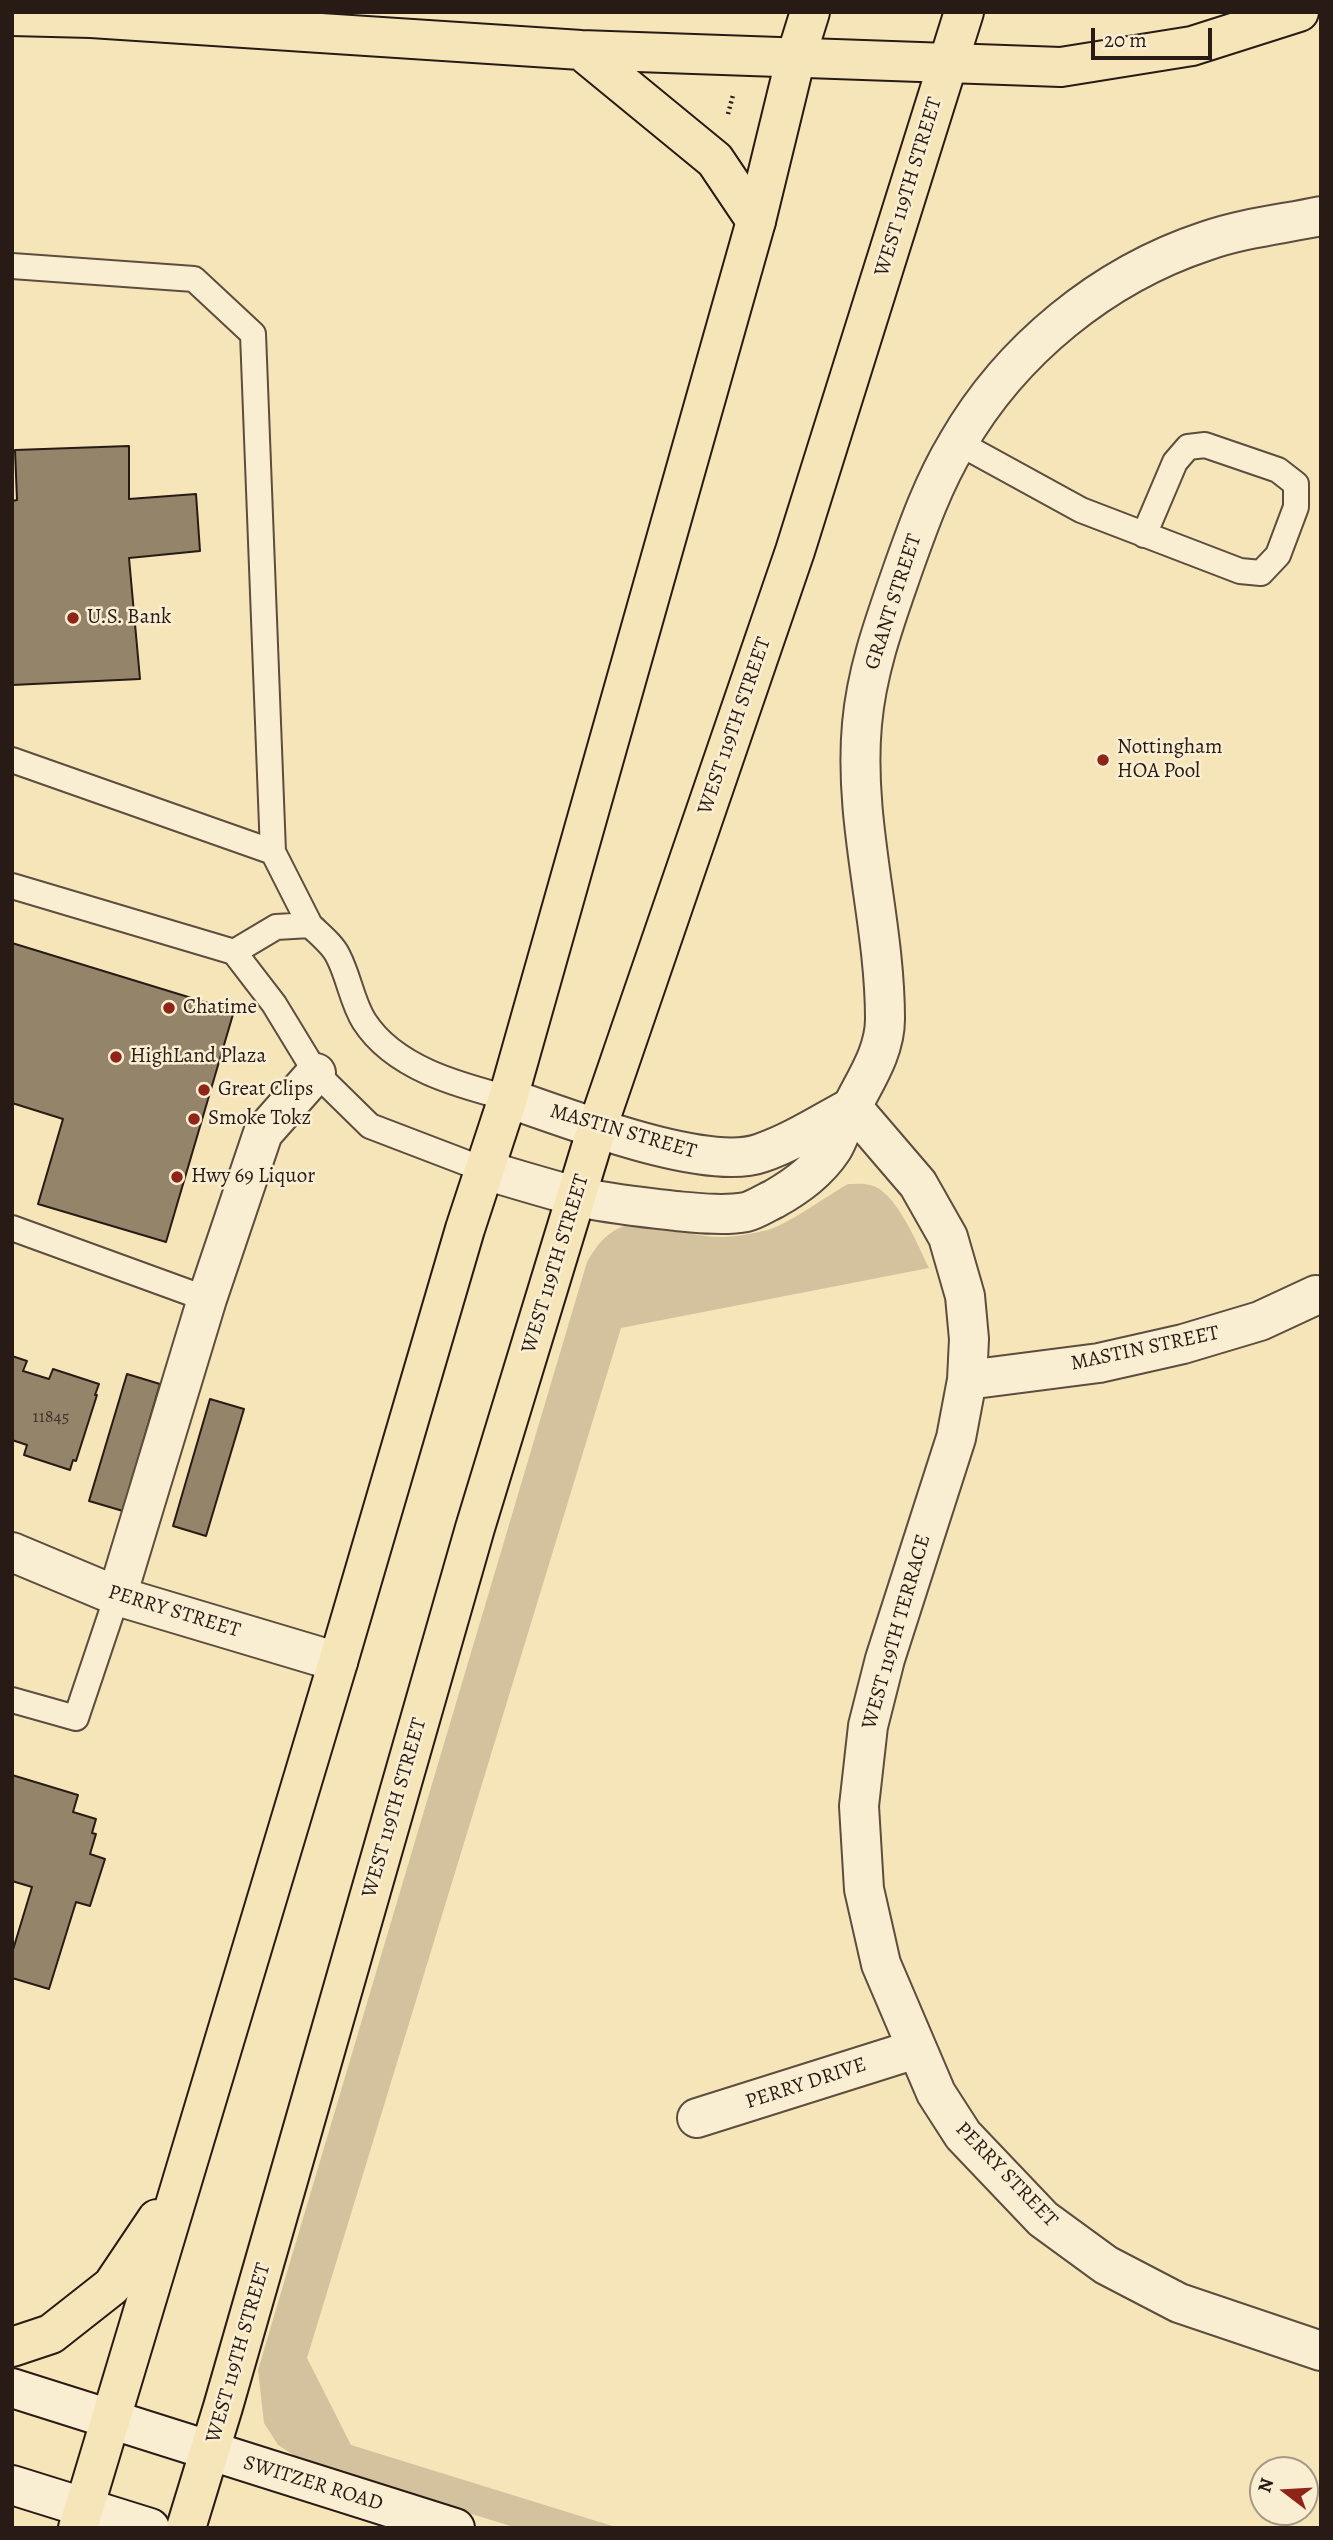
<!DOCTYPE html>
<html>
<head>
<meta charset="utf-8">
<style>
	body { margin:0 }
	#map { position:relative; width:1333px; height:2540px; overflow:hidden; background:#f7e5ba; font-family:Alegreya,serif }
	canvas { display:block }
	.frame { position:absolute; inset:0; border:14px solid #281a14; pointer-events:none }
	.north { position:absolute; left:1249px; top:2456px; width:70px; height:70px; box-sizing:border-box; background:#faeed2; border:2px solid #a69986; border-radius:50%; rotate:287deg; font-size:19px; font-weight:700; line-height:28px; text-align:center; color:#281a14 }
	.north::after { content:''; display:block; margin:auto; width:24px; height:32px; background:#8f2418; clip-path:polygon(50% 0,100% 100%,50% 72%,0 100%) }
	.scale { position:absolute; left:1091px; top:28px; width:121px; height:32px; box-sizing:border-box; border:4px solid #281a14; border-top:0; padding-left:9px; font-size:21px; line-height:24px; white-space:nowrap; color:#281a14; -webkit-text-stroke:5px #faeed2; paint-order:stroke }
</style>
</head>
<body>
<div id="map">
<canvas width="1333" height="2540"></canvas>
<div class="frame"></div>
<div class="north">N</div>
<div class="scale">20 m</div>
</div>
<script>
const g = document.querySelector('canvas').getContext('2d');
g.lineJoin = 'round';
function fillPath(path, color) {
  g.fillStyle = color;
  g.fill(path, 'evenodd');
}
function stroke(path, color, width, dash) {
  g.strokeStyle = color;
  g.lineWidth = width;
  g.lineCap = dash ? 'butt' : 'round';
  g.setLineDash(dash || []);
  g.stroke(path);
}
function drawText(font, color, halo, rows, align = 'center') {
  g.font = font + ' Alegreya,serif';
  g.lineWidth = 5;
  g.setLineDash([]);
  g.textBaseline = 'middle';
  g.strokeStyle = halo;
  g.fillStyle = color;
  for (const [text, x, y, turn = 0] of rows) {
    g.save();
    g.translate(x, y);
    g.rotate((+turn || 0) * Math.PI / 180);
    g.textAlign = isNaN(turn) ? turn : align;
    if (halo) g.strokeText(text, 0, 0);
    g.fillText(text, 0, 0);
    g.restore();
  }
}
const green = new Path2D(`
	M848 1184C854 1184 863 1183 870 1185 896 1190 918 1246 929 1268L621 1328 307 2358 351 2445 619 2528H517L306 2463 278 2445 264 2423 258 2370 587 1262C626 1193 666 1239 725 1237 739 1236 755 1233 768 1230 787 1225 828 1195 848 1184Z`);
const building = new Path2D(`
	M129 446V499L196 494 200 551 129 558 140 679 12 685V501L17 500 15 450Z
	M12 943 234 1011 166 1242 38 1204 63 1119 12 1103Z
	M12 1356 27 1361 23 1371 49 1379 53 1369 99 1384 95 1395H97L76 1461 73 1460 70 1470 24 1455 27 1445 12 1440Z
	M127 1374 160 1384 123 1511 89 1501Z
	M210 1399 244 1409 206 1536 173 1526Z
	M12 1775 78 1795 73 1812 96 1819 92 1833 96 1834 90 1854 105 1859 90 1906 76 1902 49 1989 12 1978V1953L32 1887 12 1881Z`);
const path = new Path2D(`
	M728 114 733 95`);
const service = new Path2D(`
	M12 266 194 279 253 334 273 852
	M957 442 1081 510 1240 571 1261 573 1278 555 1296 507V484L1278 470 1205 445 1188 447 1175 462 1144 535
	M12 760 273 852 310 925
	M12 886 234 952 274 1004 316 1073 370 1126 485 1170
	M234 952 276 927 310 925C319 934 333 945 338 956 349 977 352 1002 364 1021 394 1068 458 1085 508 1098
	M12 1228 207 1299
	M12 1700 76 1718 117 1596`);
const minor = new Path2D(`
	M852 1107 918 1184 948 1237 965 1296 969 1339 967 1380 956 1438 885 1659 868 1726 859 1806 864 1889 881 1964 936 2093 963 2135 1043 2219 1106 2265 1179 2303 1321 2351
	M967 1380 1099 1363 1183 1344 1260 1321 1316 1295
	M12 1552 117 1596 338 1662
	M117 1596 207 1299 263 1133 316 1073
	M697 2118 916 2049`);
const tertiary = new Path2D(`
	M508 1098C565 1117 706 1173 761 1153 793 1142 822 1123 852 1107
	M485 1170C515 1179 545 1188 575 1196 608 1204 642 1207 676 1211 698 1213 724 1216 746 1212 755 1210 765 1203 774 1199 797 1186 818 1171 833 1148 839 1138 843 1124 849 1113 863 1083 885 1054 885 1019 885 920 853 823 862 724 867 668 886 618 904 566 919 524 934 482 957 444 1011 350 1103 275 1206 241 1243 228 1283 224 1321 216`);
const secondary = new Path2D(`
	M12 2388 455 2528
	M12 2485 150 2528`);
const primary = new Path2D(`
	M12 2347 51 2334 112 2286 157 2219
	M78 2528 338 1662 465 1229 508 1098 756 221 796 57 810 12
	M186 2528 223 2407 475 1528 597 1128 795 551 964 12`);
const motorway = new Path2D(`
	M12 16 91 18 581 50 1061 67 1192 46 1299 12
	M581 50 715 160 756 221`);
const markers = [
	[73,618,7,"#8f2418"],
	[1103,760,7,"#8f2418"],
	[169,1008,7,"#8f2418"],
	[116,1057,7,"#8f2418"],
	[204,1090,7,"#8f2418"],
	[194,1119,7,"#8f2418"],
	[177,1177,7,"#8f2418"]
];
const numberNames = [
	["11845",51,1418]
];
const streetNames = [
	["WEST 119TH STREET",909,187,-73],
	["GRANT STREET",894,602,-72],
	["WEST 119TH STREET",735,726,-71],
	["MASTIN STREET",623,1132,16],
	["WEST 119TH STREET",556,1264,-73],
	["MASTIN STREET",1145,1349,-12],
	["PERRY STREET",174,1612,17],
	["WEST 119TH TERRACE",897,1632,-74],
	["WEST 119TH STREET",395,1808,-74],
	["PERRY DRIVE",806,2084,-18],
	["PERRY STREET",1006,2175,46],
	["WEST 119TH STREET",239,2353,-74],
	["SWITZER ROAD",313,2484,17]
];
const poiNames = [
	["U.S. Bank",87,618],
	["Nottingham",1117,748],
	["HOA Pool",1117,772],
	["Chatime",183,1008],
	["HighLand Plaza",130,1057],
	["Great Clips",218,1090],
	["Smoke Tokz",208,1119],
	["Hwy 69 Liquor",191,1177]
];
fillPath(green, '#d4c29e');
fillPath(building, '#94846a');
stroke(building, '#281a14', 2);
stroke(service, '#5c4d3e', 28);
stroke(minor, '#5c4d3e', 42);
stroke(tertiary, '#5c4d3e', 42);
stroke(secondary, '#281a14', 42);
stroke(primary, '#281a14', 42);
stroke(motorway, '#281a14', 42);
stroke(path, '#281a14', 4.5, [2, 3.5]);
stroke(service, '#faeed2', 24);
stroke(minor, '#faeed2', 38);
stroke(tertiary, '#faeed2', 38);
stroke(secondary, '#faeed2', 38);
stroke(primary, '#f7e5ba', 38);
stroke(motorway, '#f7e5ba', 38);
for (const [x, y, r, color] of markers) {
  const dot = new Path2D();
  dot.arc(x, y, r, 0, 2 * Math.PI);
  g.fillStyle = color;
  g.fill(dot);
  stroke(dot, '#faeed2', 2.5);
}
drawText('18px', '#43342a', null, numberNames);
drawText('21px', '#281a14', '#faeed2', streetNames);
drawText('21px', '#281a14', '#faeed2', poiNames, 'left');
</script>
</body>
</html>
